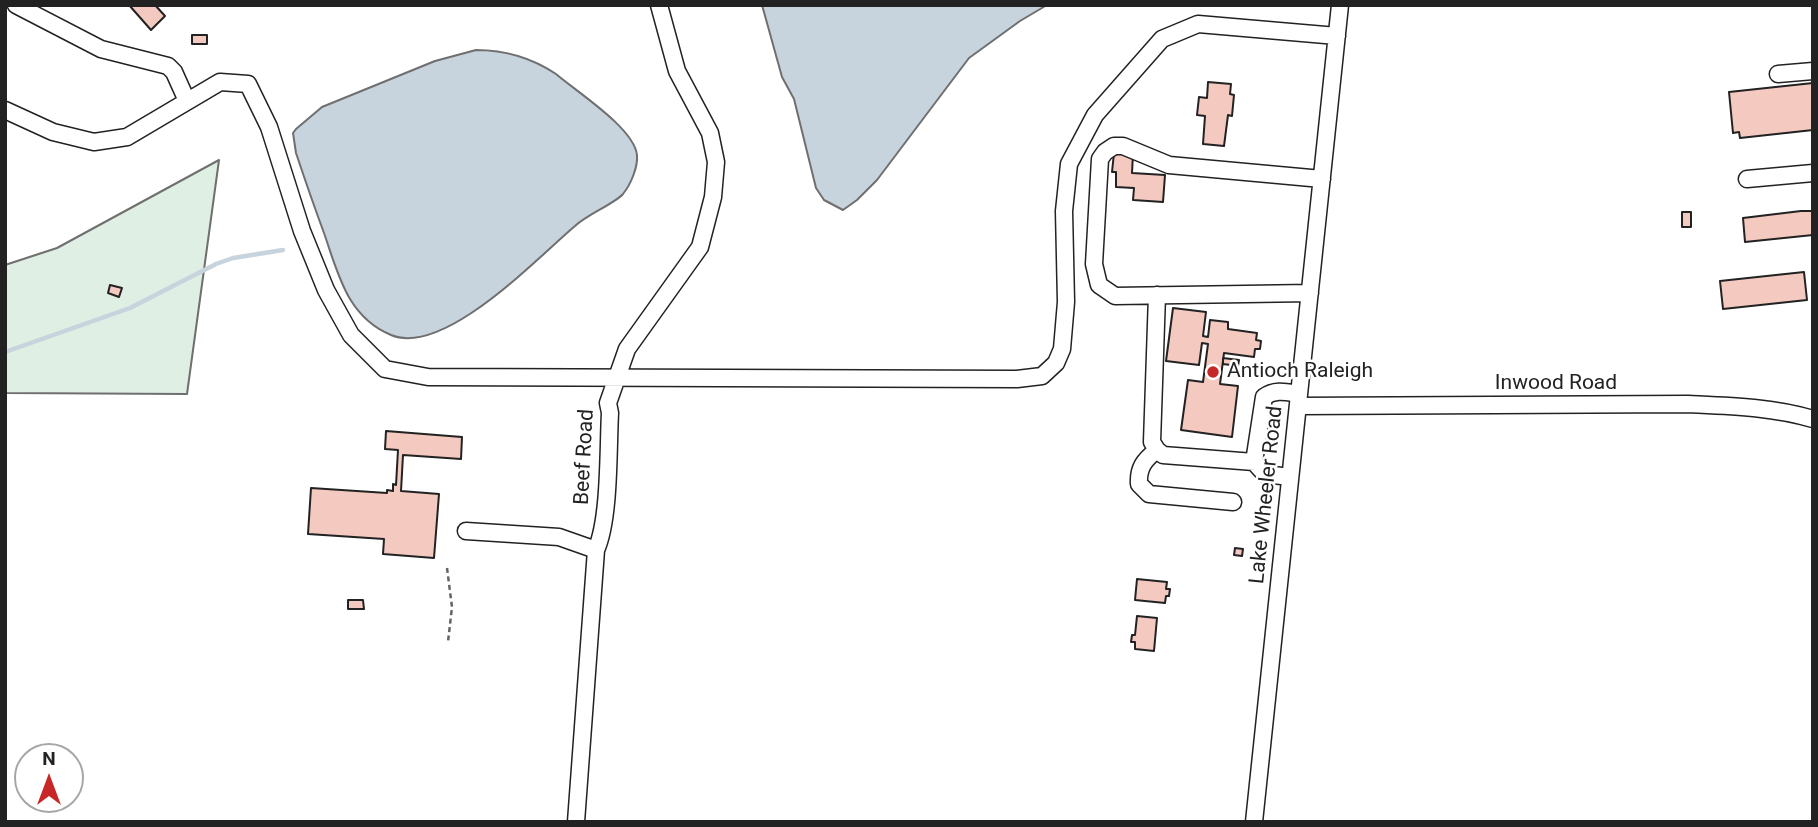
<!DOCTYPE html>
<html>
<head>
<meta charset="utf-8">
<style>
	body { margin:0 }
	#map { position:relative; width:1818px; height:827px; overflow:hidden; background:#fff; font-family:Roboto,sans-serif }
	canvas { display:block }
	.frame { position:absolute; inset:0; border:7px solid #222; pointer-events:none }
	.north { position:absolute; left:14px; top:743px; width:70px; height:70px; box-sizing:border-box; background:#fff; border:2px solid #a7a7a7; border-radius:50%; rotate:0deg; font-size:19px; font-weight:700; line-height:28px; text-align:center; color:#222 }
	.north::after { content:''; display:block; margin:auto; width:24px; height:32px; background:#c62828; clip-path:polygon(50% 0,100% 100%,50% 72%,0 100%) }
</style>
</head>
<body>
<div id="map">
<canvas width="1818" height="827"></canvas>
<div class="frame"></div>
<div class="north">N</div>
</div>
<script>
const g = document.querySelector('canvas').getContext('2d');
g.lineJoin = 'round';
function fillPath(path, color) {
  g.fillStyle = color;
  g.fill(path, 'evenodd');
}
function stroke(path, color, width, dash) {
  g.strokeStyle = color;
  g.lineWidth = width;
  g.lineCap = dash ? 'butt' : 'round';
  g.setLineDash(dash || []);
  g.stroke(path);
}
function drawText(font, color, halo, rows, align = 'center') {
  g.font = font + ' Roboto,sans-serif';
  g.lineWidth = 5;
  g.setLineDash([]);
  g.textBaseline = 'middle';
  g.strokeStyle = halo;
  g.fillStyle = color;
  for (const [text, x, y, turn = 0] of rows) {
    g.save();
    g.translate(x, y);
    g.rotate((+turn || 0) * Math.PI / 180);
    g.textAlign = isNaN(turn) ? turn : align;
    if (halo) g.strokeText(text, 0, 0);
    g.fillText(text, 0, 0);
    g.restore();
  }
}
const green = new Path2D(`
	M219 160 187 394 5 393V265L57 248Z`);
const water = new Path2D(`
	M762 5H1047L1020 21 969 58 877 180 857 200 843 210 824 200 816 188 794 99 782 77Z
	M476 50C504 50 532 58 556 74 577 92 634 128 637 155 638 167 631 184 623 194 614 204 588 214 575 226 537 258 444 357 391 335 347 317 338 273 324 233 314 206 305 180 296 153L293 133 296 129 322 107 435 61Z`);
const stream = new Path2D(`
	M5 352 130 308 216 264 233 258 283 250`);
const building = new Path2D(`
	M129 5H155L165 16 151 30Z
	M192 35H207V44H192Z
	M1208 82 1231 84 1230 94 1234 95 1232 116 1228 115 1224 146 1203 144 1205 116 1197 115 1199 97 1207 98Z
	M1813 83V130L1740 138 1739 132 1733 133 1729 92Z
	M1114 153 1133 154 1132 173 1165 175 1163 202 1133 200 1134 188 1116 187V172H1112Z
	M1801 211H1813V235L1745 242 1743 218Z
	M1682 212H1691V227H1682Z
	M1804 272 1807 300 1723 309 1720 281Z
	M110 285 122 288 119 297 108 293Z
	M1173 308 1206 312 1203 336 1208 337 1210 320 1228 322V329L1257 333 1256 340 1261 341 1260 349H1255L1254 357 1224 353 1220 384 1238 386 1232 437 1181 430 1188 380 1203 382 1208 344 1202 343 1199 365 1166 361Z
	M1223 358 1239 360 1238 366 1223 364Z
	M386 431 462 437 461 459 403 455 401 491 439 494 434 558 383 554 384 539 308 534 311 488 387 493V490L393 491V484L396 485 398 450 385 449Z
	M1235 548 1243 549 1242 556 1234 555Z
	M1137 579 1167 582 1166 589H1170L1169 596H1166L1165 603 1135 600Z
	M348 600H363L364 609H348Z
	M1137 616 1157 618 1154 651 1135 649V642H1131L1132 635H1135Z`);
const path = new Path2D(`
	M447 568 452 607 448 642`);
const minor = new Path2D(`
	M16 5 101 49 168 66 174 72 187 101
	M1778 74 1813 71
	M5 110 53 132 94 142 127 137 220 82 248 84 269 127 302 231 326 290 351 335 385 369 428 377 1017 379 1042 376 1056 363 1062 349 1066 302 1064 211 1069 164 1095 115 1162 39 1198 24 1337 36
	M1747 179 1813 173
	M1310 293 1115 296 1099 285 1094 264 1100 159 1105 152 1114 146H1123L1169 165 1322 179
	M1157 295 1152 442 1157 450 1163 455 1254 462
	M1298 406 1688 404C1730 406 1772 407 1813 419
	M1157 450C1144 460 1138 468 1139 484L1149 494 1233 502
	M1290 477 1265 474 1254 462 1264 397C1275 389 1286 392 1299 394
	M466 531 559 537 596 550
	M576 822 596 550C610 519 608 449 610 413L608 403 627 349 700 247 713 197 716 162 710 133 677 71 659 5
	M1254 822 1340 5`);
const markers = [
	[1213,372,7,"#c62828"]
];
const poiNames = [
	["Antioch Raleigh",1227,372]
];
const streetNames = [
	["Inwood Road",1556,384],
	["Beef Road",585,457,-87],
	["Lake Wheeler Road",1267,495,-84]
];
fillPath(green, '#e0efe3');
stroke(green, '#6f6f6f', 2);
fillPath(water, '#c7d3dd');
stroke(water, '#6f6f6f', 2);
stroke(stream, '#c7d3dd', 4.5);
fillPath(building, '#f3c9c0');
stroke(building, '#222', 2);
stroke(minor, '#222', 19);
stroke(path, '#646464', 2.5, [5, 3.5]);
stroke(minor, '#fff', 16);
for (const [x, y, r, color] of markers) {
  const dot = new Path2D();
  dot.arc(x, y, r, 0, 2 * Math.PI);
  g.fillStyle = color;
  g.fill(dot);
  stroke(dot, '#fff', 2.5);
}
drawText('21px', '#222', '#fff', poiNames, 'left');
drawText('21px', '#222', '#fff', streetNames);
</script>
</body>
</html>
